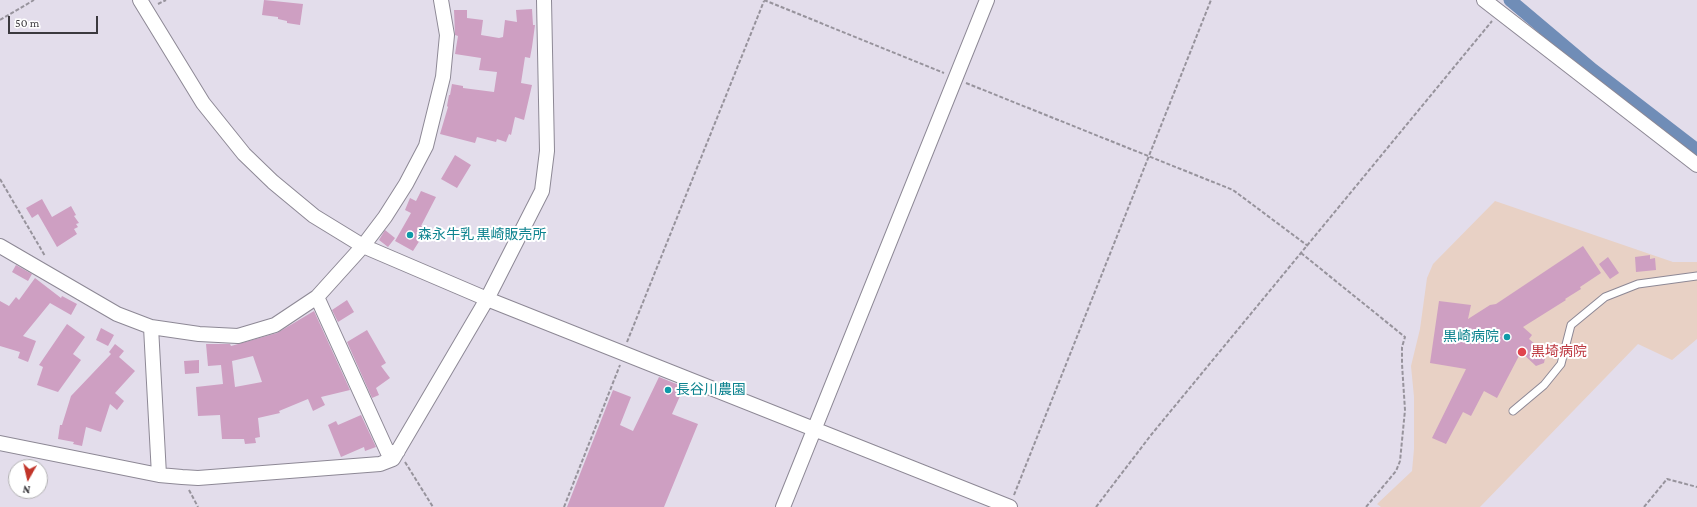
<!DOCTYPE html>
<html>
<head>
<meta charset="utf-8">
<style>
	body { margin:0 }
	#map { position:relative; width:1697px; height:507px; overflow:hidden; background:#e3ddeb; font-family:"Crimson Pro",serif }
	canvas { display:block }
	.north { position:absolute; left:8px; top:459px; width:40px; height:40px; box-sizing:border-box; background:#fff; border:1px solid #b1b0b2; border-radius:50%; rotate:188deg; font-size:11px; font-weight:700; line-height:16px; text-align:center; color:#3b393e }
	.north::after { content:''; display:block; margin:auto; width:14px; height:18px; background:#c13429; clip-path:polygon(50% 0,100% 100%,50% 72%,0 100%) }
	.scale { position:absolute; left:8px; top:16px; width:90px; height:18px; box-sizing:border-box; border:2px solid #3b393e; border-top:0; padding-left:5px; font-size:12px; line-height:14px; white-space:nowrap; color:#3b393e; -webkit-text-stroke:3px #fff; paint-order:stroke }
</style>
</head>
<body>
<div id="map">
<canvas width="1697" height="507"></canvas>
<div class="north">N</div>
<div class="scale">50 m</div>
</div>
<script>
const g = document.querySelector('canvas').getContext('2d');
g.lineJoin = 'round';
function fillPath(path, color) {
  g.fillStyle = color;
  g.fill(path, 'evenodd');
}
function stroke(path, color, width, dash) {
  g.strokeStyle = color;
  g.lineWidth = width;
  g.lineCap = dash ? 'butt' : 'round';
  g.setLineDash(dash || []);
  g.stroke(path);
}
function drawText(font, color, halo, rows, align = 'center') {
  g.font = font + ' "Crimson Pro","Noto Sans JP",serif';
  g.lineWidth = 4;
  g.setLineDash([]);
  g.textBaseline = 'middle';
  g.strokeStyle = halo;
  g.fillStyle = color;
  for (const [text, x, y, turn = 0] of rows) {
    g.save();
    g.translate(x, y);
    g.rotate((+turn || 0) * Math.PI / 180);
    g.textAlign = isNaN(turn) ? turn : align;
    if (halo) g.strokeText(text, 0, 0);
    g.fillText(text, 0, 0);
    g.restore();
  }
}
const medical = new Path2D(`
	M1495 201 1673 262H1697V339L1672 360 1638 344 1480 507H1381L1377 504 1412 471 1414 449V397L1411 366 1420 329 1427 278 1433 264Z`);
const canal = new Path2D(`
	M1510 0 1593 70 1697 150`);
const building = new Path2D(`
	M264 0 303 4 300 25 287 23V21L278 19V17L262 15Z
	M532 9 533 25H535L532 47 530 58 525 57 521 83 532 85 524 120 515 117 511 135 509 134 506 142 497 139 496 142 477 137 475 143 440 134 448 107 447 106 449 95H450L452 84 463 86V88L494 92 497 72 479 70 481 58 455 54 458 36 455 35 454 10H467V18L483 20 481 35 499 38 503 37 505 20 517 22 516 10Z
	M455 155 471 165 457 188 441 179Z
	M421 191 436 197 421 226 427 229 413 251 395 241 411 213 405 210 410 198 416 201Z
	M42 199 52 217 71 206 76 215 74 216 79 223 76 224 78 227 74 229 77 234 57 247 38 214 32 218 26 208Z
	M385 230 395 238 388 247 379 240Z
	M1583 246 1601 273 1580 287 1581 289 1565 299 1566 300 1523 327 1532 335 1529 339 1546 353 1544 363 1536 366 1521 352 1497 398 1484 391 1471 416 1463 412 1446 444 1432 438 1466 369 1430 363 1439 301 1471 305 1468 319 1490 305 1496 304Z
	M1650 255V259L1655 258 1656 270 1636 272 1635 257Z
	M1608 257 1619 273 1610 279 1599 264Z
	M16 265 32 274 28 281 12 272Z
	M35 278 61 298 62 296 77 304 71 315 50 303 23 336 36 341 28 362 18 358 20 352 0 346V301L9 306 16 297 19 300Z
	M347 300 354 312 338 322 332 310Z
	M314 311 350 390 321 397 325 405 313 411 308 399 279 411 280 413 258 418 260 437 255 438 256 443 245 444 244 439H222L220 415 198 416 196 387 223 384 221 365 208 366 206 344H230L231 346 277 333ZM253 356 262 382 235 387 232 361Z
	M67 324 85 337 73 354 81 360 58 392 37 385 43 367 39 365Z
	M101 328 114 335 108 346 96 340Z
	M367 330 386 363 381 366 390 378 376 388 379 395 372 398 347 342Z
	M115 344 124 351 119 357 135 371 115 393 124 401 117 410 110 404 101 432 86 427 82 446 73 444 74 442 58 439 60 425H62L71 396 111 354 109 352Z
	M199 360V373L185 374 184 361Z
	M659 377 684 387 672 414 698 424 664 507H567L613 390 631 397 620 425 633 431Z
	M361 415 376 447 365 451 364 447 341 457 328 425 336 421 338 425Z`);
const path = new Path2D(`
	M764 0 944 73
	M158 4 166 0
	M0 20 34 0
	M966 83 1233 190 1308 246
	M0 179 45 256
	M1301 253 1405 337 1402 347V364L1405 410 1400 461 1396 471 1366 507
	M627 342 764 1
	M405 462 433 507
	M189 490 198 507
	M1014 495 1211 0
	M564 507 620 365
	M1096 507 1151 435 1492 21
	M1644 507 1667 479 1697 487`);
const lane = new Path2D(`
	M1513 411 1544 385 1561 364 1571 325 1605 297 1638 284 1697 276`);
const street = new Path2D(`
	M140 0 203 103 244 154 273 182 314 216 363 246 487 299 1010 507
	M1484 0 1697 165
	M0 246 117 314 151 327 199 334 238 336 275 325 317 297 363 246 385 217 406 184 426 146 443 77 447 35 441 0
	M317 297 388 453 398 451
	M151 327 159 475
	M0 443 159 475 182 477 198 478 380 464 393 459 487 299 542 191 547 151 544 0
	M783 507 987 0`);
const markers = [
	[410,235,4,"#0f9aa8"],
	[1507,337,4,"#0f9aa8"],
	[1522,352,5,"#e0444e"],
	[668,390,4,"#0f9aa8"]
];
const cultureNames = [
	["森永牛乳 黒崎販売所",418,235],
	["黒崎病院",1499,337,"right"],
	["長谷川農園",676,390]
];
const healthNames = [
	["黒埼病院",1531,352]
];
fillPath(medical, '#e8d1c5');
stroke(canal, '#708db7', 13);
fillPath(building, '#ce9fc2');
stroke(lane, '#8d8895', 9);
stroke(street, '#8d8895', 16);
stroke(path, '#97939c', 2, [4, 2]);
stroke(lane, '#fff', 7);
stroke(street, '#fff', 14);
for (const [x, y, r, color] of markers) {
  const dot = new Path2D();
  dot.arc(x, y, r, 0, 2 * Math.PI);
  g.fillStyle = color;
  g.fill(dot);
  stroke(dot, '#fff', 1.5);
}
drawText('14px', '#0d838f', '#fff', cultureNames, 'left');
drawText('14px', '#be3a42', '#fff', healthNames, 'left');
</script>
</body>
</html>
